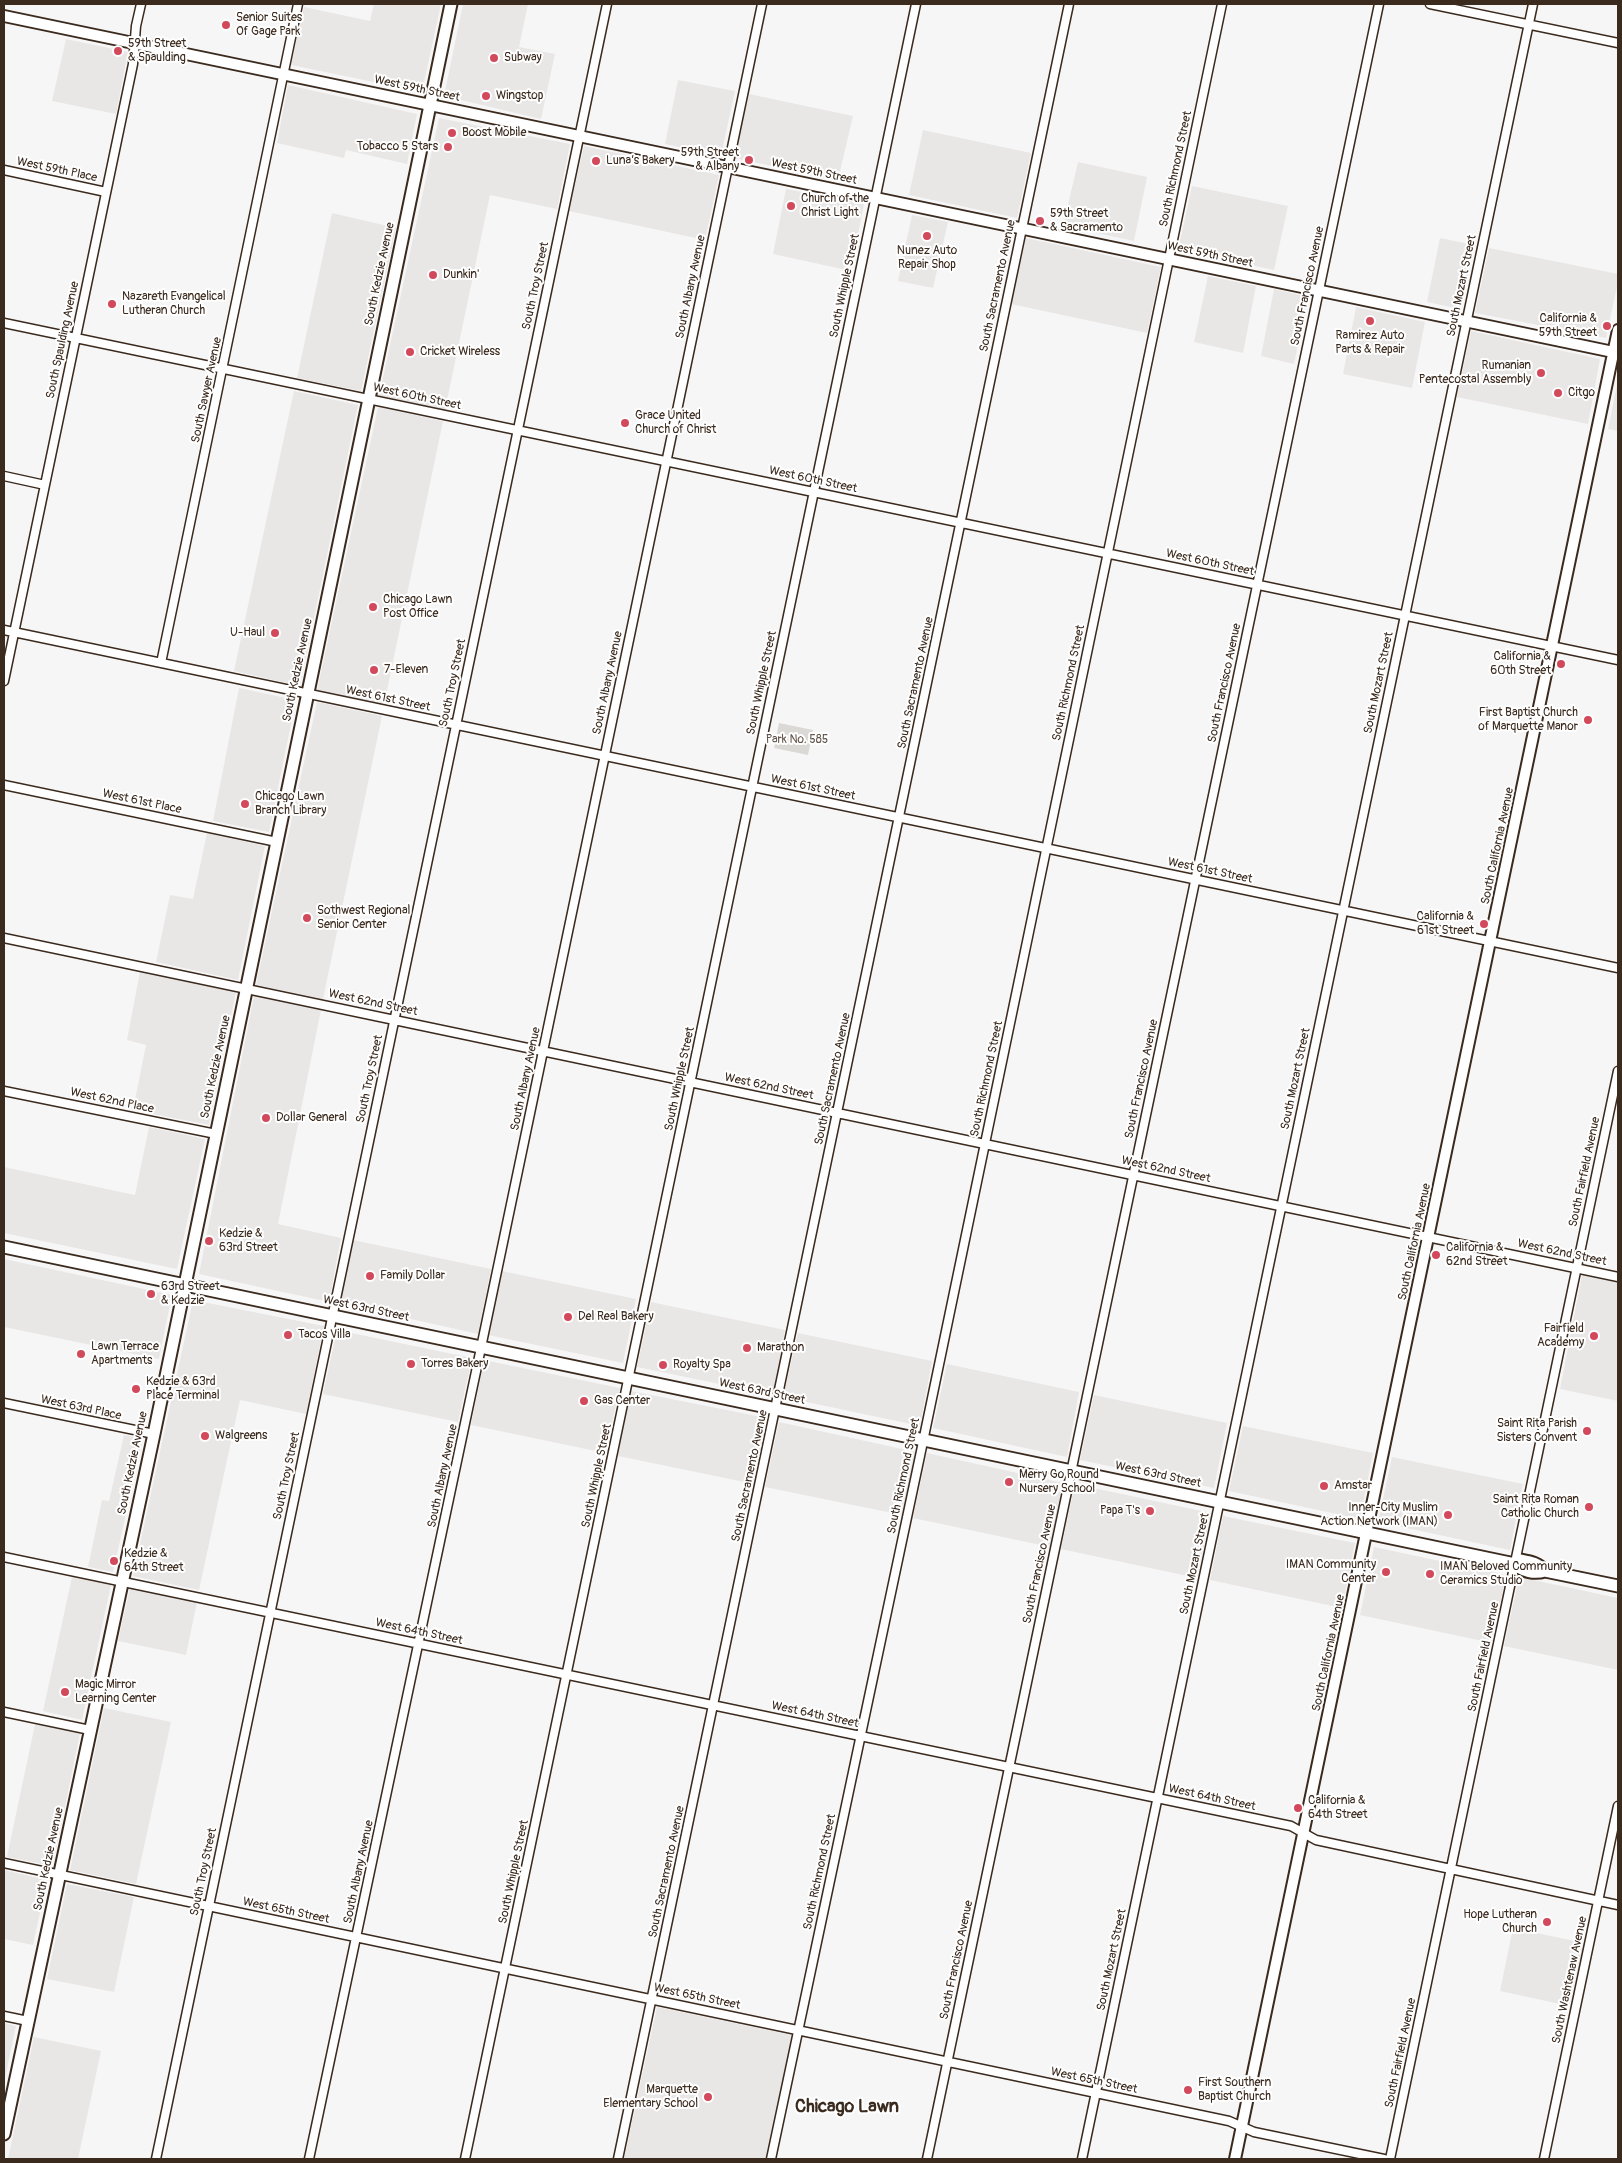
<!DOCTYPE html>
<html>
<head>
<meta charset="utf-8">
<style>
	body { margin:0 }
	#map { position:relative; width:1622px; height:2163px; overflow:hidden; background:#f7f6f6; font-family:Pangolin,sans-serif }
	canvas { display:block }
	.frame { position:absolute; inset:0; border:5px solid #3b2a1e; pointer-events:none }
</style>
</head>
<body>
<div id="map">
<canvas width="1622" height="2163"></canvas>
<div class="frame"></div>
</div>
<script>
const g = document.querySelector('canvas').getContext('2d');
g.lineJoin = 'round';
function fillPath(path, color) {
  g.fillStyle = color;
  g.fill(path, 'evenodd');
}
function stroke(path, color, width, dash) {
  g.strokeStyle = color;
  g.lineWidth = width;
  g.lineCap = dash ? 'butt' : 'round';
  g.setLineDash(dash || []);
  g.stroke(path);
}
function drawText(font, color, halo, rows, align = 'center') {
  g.font = font + ' Pangolin,sans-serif';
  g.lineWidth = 4;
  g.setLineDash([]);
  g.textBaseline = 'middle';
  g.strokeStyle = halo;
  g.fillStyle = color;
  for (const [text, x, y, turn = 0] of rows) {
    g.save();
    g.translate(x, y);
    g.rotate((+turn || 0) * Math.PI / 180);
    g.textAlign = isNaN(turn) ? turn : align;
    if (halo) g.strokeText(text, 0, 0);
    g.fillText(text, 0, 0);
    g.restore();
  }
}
const built = new Path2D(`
	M374 4H441L422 92 291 65 304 7 370 21Z
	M463 4H528L519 47 555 54 541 119 444 96Z
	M66 39 128 52 116 114 52 101Z
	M678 80 735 91 721 156 665 144Z
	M288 85 417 114 407 164 346 150 344 158 277 143Z
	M749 94 853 116 838 180 734 158Z
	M439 118 570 144 557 209 490 195 445 410 379 396Z
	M923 130 1031 153 1017 218 909 195Z
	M584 146 719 175 705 240 569 211Z
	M1078 162 1147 177 1134 241 1063 226Z
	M1192 186 1288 206 1274 270 1178 250Z
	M786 189 864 204 851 271 773 254Z
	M332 213 396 228 361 391 297 378Z
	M912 215 948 222 933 288 898 281Z
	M1026 238 1161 267 1147 333 1011 304Z
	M1440 238 1474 245 1460 309 1427 302Z
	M1489 248 1618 274V282L1606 338 1475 313Z
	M1208 276 1256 286 1243 353 1194 342Z
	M1274 289 1308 297 1294 364 1261 356Z
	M1356 307 1425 322 1412 388 1343 374Z
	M1471 331 1600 359 1588 424 1457 397Z
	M1618 380V431L1608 429Z
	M294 391 358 405 300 686 234 671Z
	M378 407 443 421 384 705 317 691Z
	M239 688 296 700 269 832 213 821Z
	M317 702 382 716 323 999 256 985Z
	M207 833 265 846 238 980 156 962 170 895 193 899Z
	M140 971 236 992 209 1125 133 1110 146 1045 127 1040Z
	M254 996 321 1010 278 1224 341 1238 329 1302 199 1274Z
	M149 1127 205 1139 177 1269 4 1233V1167L135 1195Z
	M353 1240 491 1269 478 1334 339 1303Z
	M4 1259 172 1295 159 1359 4 1327Z
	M502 1271 636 1299 623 1363 488 1335Z
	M1582 1275 1618 1283V1401L1560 1389Z
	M193 1300 324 1326 306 1414 240 1400 199 1590 133 1576Z
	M651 1302 785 1330 773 1395 637 1367Z
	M337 1330 472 1358 458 1422 323 1394Z
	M798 1333 932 1361 920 1426 783 1397Z
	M484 1360 620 1388 605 1453 471 1425Z
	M947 1364 1079 1392 1067 1457 933 1428Z
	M631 1391 767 1418 754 1484 618 1456Z
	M1094 1395 1227 1423 1214 1488 1080 1460Z
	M779 1422 916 1452 902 1515 765 1487Z
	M1243 1426 1373 1453 1360 1519 1229 1491Z
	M124 1435 143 1439 113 1572 88 1567 102 1500 109 1501Z
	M927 1453 1063 1483 1050 1547 913 1518Z
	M1392 1457 1523 1484 1510 1550 1378 1522Z
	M1075 1484 1211 1513 1197 1578 1061 1549Z
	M1223 1516 1355 1543 1342 1608 1210 1580Z
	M1374 1547 1506 1575 1492 1643 1360 1615Z
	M72 1577 111 1585 82 1720 43 1711Z
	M1519 1577 1618 1598V1670L1504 1646Z
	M130 1588 197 1602 186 1655 118 1641Z
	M104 1708 171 1722 136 1884 70 1870Z
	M35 1724 80 1733 53 1866 7 1857Z
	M4 1870 47 1880 33 1945 4 1939Z
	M67 1884 134 1897 114 1992 47 1979Z
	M1513 1928 1584 1943 1569 2006 1500 1991Z
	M657 2007 792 2035 765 2159H624Z
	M4 2023 16 2026 4 2083Z
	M34 2037 101 2051 78 2159H8Z`);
const green = new Path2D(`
	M779 723 813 730 808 755 774 748Z`);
const minor = new Path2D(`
	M1430 4 1618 43
	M4 170 106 192
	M4 323 1618 660
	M4 476 45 485
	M4 630 1618 968
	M161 663 298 4
	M4 681 133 64 136 26 141 4
	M4 785 277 842
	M4 938 1618 1277
	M4 1091 216 1134
	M4 1403 154 1434
	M4 1557 1291 1826 1316 1840 1618 1905
	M4 1712 90 1730
	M4 1863 1229 2121 1254 2132 1384 2159
	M4 2016 28 2021
	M156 2159 607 4
	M309 2159 478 1362 762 4
	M465 2159 916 4
	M618 2159 1069 4
	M771 2159 920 1456 1222 4
	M927 2159 1379 4
	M1082 2159 1533 4
	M1390 2159 1618 1071
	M1544 2159 1618 1806`);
const tertiary = new Path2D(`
	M4 16 1618 353
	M1235 2159 1618 330`);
const secondary = new Path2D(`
	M4 1247 1515 1564C1522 1572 1535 1574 1545 1571L1618 1586
	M1515 1564 1520 1560C1531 1562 1538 1563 1545 1571
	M4 2134 154 1434 451 4`);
const markers = [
	[226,25,5,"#d1495b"],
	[118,51,5,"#d1495b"],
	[494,58,5,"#d1495b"],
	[486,96,5,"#d1495b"],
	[452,133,5,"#d1495b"],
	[448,147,5,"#d1495b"],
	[749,160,5,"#d1495b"],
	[596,161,5,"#d1495b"],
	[791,206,5,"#d1495b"],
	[1040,221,5,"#d1495b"],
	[927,236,5,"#d1495b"],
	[433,275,5,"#d1495b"],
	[112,304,5,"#d1495b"],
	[1370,321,5,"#d1495b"],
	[1607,326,5,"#d1495b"],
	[410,352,5,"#d1495b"],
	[1541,373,5,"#d1495b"],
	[1558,393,5,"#d1495b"],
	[625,423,5,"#d1495b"],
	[373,607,5,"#d1495b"],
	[275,633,5,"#d1495b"],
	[1561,664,5,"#d1495b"],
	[374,670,5,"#d1495b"],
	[1588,720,5,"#d1495b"],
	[245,804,5,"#d1495b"],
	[307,918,5,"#d1495b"],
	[1484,924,5,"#d1495b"],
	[266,1118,5,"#d1495b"],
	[209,1241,5,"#d1495b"],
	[1436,1255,5,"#d1495b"],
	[370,1276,5,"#d1495b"],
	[151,1294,5,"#d1495b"],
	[568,1317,5,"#d1495b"],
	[288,1335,5,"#d1495b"],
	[1594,1336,5,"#d1495b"],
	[747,1348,5,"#d1495b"],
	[81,1354,5,"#d1495b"],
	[411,1364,5,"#d1495b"],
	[663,1365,5,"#d1495b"],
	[136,1389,5,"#d1495b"],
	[584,1401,5,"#d1495b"],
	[1587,1431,5,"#d1495b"],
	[205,1436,5,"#d1495b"],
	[1009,1482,5,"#d1495b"],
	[1324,1486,5,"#d1495b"],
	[1589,1507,5,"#d1495b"],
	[1150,1511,5,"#d1495b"],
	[1448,1515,5,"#d1495b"],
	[114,1561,5,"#d1495b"],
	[1386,1572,5,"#d1495b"],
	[1430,1574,5,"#d1495b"],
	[65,1692,5,"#d1495b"],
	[1298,1808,5,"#d1495b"],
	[1547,1922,5,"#d1495b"],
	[1188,2090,5,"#d1495b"],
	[708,2097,5,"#d1495b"]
];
const poiNames = [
	["Senior Suites",236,18],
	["Of Gage Park",236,32],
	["59th Street",128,44],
	["& Spaulding",128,58],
	["Subway",504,58],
	["Wingstop",496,96],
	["Boost Mobile",462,133],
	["Tobacco 5 Stars",438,147,"right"],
	["59th Street",739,153,"right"],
	["& Albany",739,167,"right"],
	["Luna’s Bakery",606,161],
	["Church of the",801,199],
	["Christ Light",801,213],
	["59th Street",1050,214],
	["& Sacramento",1050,228],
	["Nunez Auto",927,251,"center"],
	["Repair Shop",927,265,"center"],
	["Dunkin'",443,275],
	["Nazareth Evangelical",122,297],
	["Lutheran Church",122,311],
	["California &",1597,319,"right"],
	["59th Street",1597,333,"right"],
	["Ramirez Auto",1370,336,"center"],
	["Parts & Repair",1370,350,"center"],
	["Cricket Wireless",420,352],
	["Rumanian",1531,366,"right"],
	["Pentecostal Assembly",1531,380,"right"],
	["Citgo",1568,393],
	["Grace United",635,416],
	["Church of Christ",635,430],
	["Chicago Lawn",383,600],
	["Post Office",383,614],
	["U-Haul",265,633,"right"],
	["California &",1551,657,"right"],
	["60th Street",1551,671,"right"],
	["7-Eleven",384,670],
	["First Baptist Church",1578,713,"right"],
	["of Marquette Manor",1578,727,"right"],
	["Chicago Lawn",255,797],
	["Branch Library",255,811],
	["Sothwest Regional",317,911],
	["Senior Center",317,925],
	["California &",1474,917,"right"],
	["61st Street",1474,931,"right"],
	["Dollar General",276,1118],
	["Kedzie &",219,1234],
	["63rd Street",219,1248],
	["California &",1446,1248],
	["62nd Street",1446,1262],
	["Family Dollar",380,1276],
	["63rd Street",161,1287],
	["& Kedzie",161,1301],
	["Del Real Bakery",578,1317],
	["Fairfield",1584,1329,"right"],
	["Academy",1584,1343,"right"],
	["Tacos Villa",298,1335],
	["Lawn Terrace",91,1347],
	["Apartments",91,1361],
	["Marathon",757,1348],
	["Torres Bakery",421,1364],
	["Royalty Spa",673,1365],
	["Kedzie & 63rd",146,1382],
	["Place Terminal",146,1396],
	["Gas Center",594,1401],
	["Saint Rita Parish",1577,1424,"right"],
	["Sisters Convent",1577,1438,"right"],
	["Walgreens",215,1436],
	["Merry Go Round",1019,1475],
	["Nursery School",1019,1489],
	["Amstar",1334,1486],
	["Saint Rita Roman",1579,1500,"right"],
	["Catholic Church",1579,1514,"right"],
	["Inner-City Muslim",1438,1508,"right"],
	["Action Network (IMAN)",1438,1522,"right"],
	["Papa T's",1140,1511,"right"],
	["Kedzie &",124,1554],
	["64th Street",124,1568],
	["IMAN Community",1376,1565,"right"],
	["Center",1376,1579,"right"],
	["IMAN Beloved Community",1440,1567],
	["Ceramics Studio",1440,1581],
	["Magic Mirror",75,1685],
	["Learning Center",75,1699],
	["California &",1308,1801],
	["64th Street",1308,1815],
	["Hope Lutheran",1537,1915,"right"],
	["Church",1537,1929,"right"],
	["First Southern",1198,2083],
	["Baptist Church",1198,2097],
	["Marquette",698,2090,"right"],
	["Elementary School",698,2104,"right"]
];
const streetNames = [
	["West 59th Street",417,89,12],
	["South Richmond Street",1176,169,-78],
	["West 59th Place",57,170,12],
	["West 59th Street",814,172,12],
	["West 59th Street",1210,255,12],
	["South Kedzie Avenue",380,274,-78],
	["South Troy Street",536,286,-78],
	["South Whipple Street",845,286,-78],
	["South Sacramento Avenue",998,286,-78],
	["South Francisco Avenue",1308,286,-78],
	["South Mozart Street",1462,286,-78],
	["South Albany Avenue",691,287,-78],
	["South Spaulding Avenue",63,340,-78],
	["South Sawyer Avenue",207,390,-78],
	["West 60th Street",417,397,12],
	["West 60th Street",813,480,12],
	["West 60th Street",1210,563,12],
	["South Kedzie Avenue",298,670,-78],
	["South Troy Street",453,683,-78],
	["South Albany Avenue",608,683,-78],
	["South Whipple Street",762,683,-78],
	["South Sacramento Avenue",916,683,-78],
	["South Richmond Street",1069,683,-78],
	["South Francisco Avenue",1225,683,-78],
	["South Mozart Street",1379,683,-78],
	["West 61st Street",388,699,12],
	["West 61st Street",813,788,12],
	["West 61st Place",142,802,12],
	["South California Avenue",1498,846,-78],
	["West 61st Street",1210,871,12],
	["West 62nd Street",373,1003,12],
	["South Kedzie Avenue",216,1067,-78],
	["South Troy Street",370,1079,-78],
	["South Albany Avenue",526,1079,-78],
	["South Whipple Street",680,1079,-78],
	["South Sacramento Avenue",833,1079,-78],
	["South Richmond Street",987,1079,-78],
	["South Francisco Avenue",1142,1079,-78],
	["South Mozart Street",1296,1079,-78],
	["West 62nd Street",769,1087,12],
	["West 62nd Place",112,1101,12],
	["West 62nd Street",1166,1170,12],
	["South Fairfield Avenue",1585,1172,-78],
	["South California Avenue",1415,1242,-78],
	["West 62nd Street",1562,1253,12],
	["West 63rd Street",366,1309,12],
	["West 63rd Street",762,1392,12],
	["West 63rd Place",81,1408,12],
	["South Kedzie Avenue",133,1463,-78],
	["West 63rd Street",1158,1475,12],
	["South Troy Street",287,1476,-78],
	["South Albany Avenue",443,1476,-78],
	["South Whipple Street",597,1476,-78],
	["South Sacramento Avenue",750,1476,-78],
	["South Richmond Street",904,1476,-78],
	["South Francisco Avenue",1040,1564,-78],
	["South Mozart Street",1195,1564,-78],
	["West 64th Street",419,1632,12],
	["South California Avenue",1329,1653,-78],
	["South Fairfield Avenue",1484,1657,-78],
	["West 64th Street",815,1715,12],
	["West 64th Street",1212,1798,12],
	["South Kedzie Avenue",49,1859,-78],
	["South Troy Street",204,1872,-78],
	["South Albany Avenue",359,1872,-78],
	["South Whipple Street",514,1872,-78],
	["South Sacramento Avenue",667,1872,-78],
	["South Richmond Street",820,1872,-78],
	["West 65th Street",286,1911,12],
	["South Francisco Avenue",957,1960,-78],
	["South Mozart Street",1112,1960,-78],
	["South Washtenaw Avenue",1570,1980,-78],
	["West 65th Street",697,1997,12],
	["South Fairfield Avenue",1401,2053,-78],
	["West 65th Street",1094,2081,12]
];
const parkNames = [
	["Park No. 585",797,740]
];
const districtNames = [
	["Chicago Lawn",847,2107]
];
fillPath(built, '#e9e7e6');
fillPath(green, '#dbd9d6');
stroke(minor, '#3b2a1e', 11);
stroke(tertiary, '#3b2a1e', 14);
stroke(secondary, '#3b2a1e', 15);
stroke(minor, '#fff', 8);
stroke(tertiary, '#fff', 10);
stroke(secondary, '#fff', 11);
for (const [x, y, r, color] of markers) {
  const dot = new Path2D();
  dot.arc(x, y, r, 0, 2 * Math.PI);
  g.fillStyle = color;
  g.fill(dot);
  stroke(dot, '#fff', 2);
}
drawText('12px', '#3b2a1e', '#fff', poiNames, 'left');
drawText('12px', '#3b2a1e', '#fff', streetNames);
drawText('12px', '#63564c', '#fff', parkNames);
drawText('bold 18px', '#3b2a1e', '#fff', districtNames);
</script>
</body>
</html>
